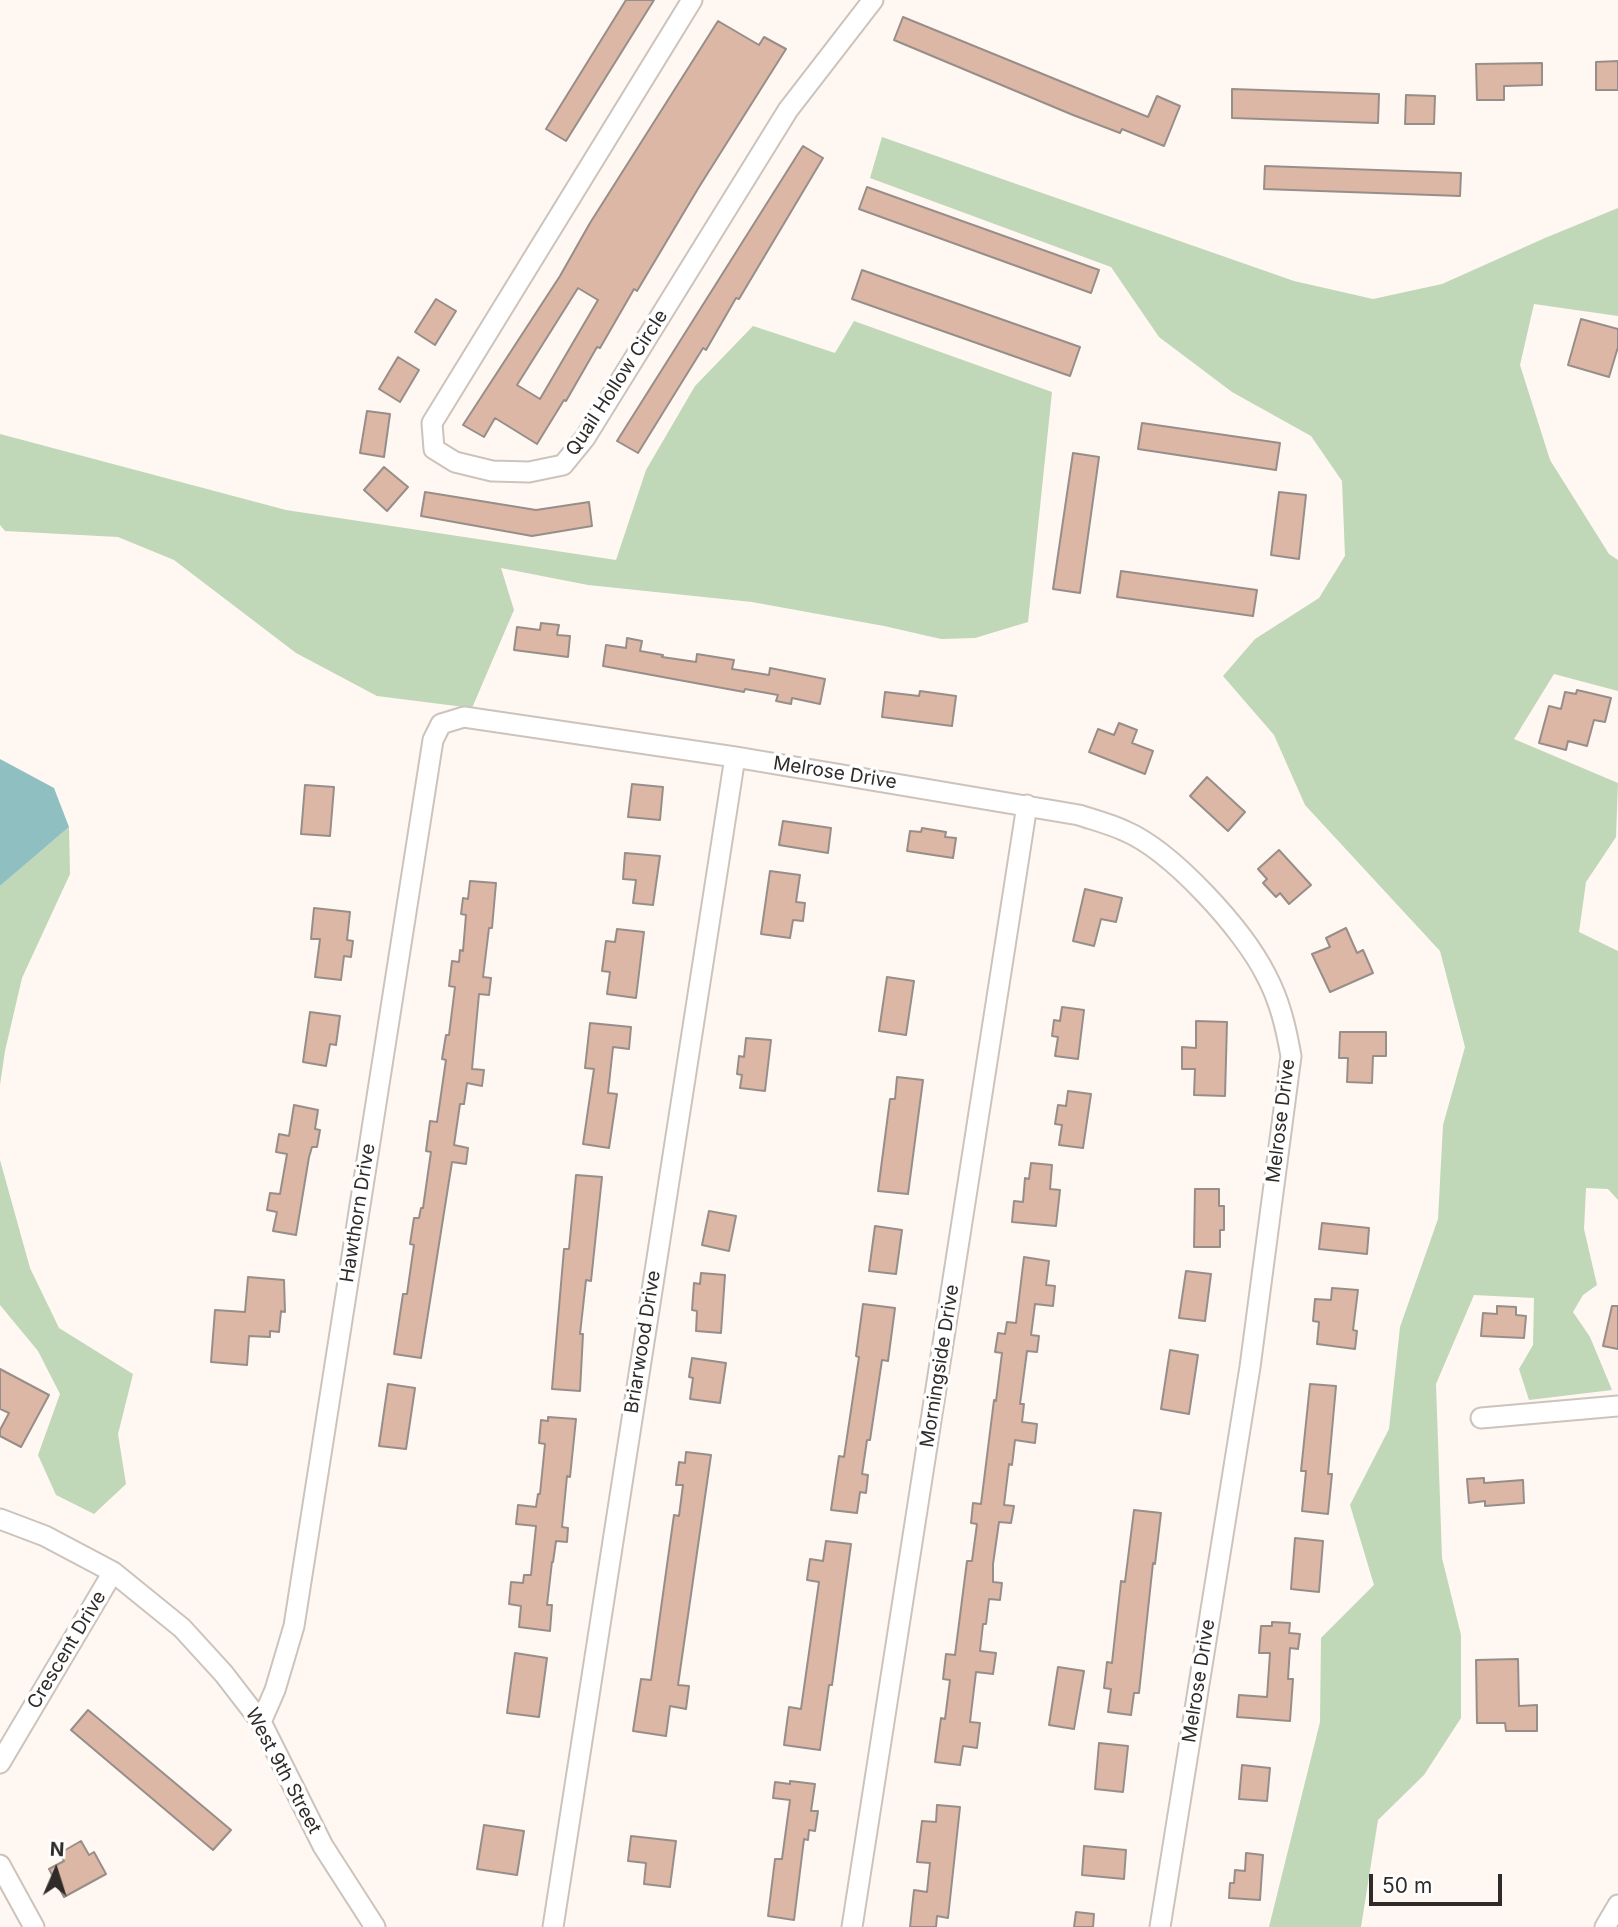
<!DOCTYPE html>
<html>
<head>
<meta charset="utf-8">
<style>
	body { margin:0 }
	#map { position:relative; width:1618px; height:1927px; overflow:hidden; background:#fff7f1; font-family:Inter,sans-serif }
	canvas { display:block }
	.north { position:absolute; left:21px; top:1836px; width:70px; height:70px; -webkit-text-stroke:5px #fff; paint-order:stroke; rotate:3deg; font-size:19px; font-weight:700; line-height:28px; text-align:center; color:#2f2b29 }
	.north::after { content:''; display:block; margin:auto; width:24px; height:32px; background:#2f2b29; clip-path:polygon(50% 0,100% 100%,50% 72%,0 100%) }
	.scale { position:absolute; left:1369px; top:1874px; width:133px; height:32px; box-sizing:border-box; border:4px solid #2f2b29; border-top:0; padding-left:9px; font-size:21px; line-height:24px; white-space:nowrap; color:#2f2b29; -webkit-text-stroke:5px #fff; paint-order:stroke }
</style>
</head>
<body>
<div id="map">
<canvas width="1618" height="1927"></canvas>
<div class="north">N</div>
<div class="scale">50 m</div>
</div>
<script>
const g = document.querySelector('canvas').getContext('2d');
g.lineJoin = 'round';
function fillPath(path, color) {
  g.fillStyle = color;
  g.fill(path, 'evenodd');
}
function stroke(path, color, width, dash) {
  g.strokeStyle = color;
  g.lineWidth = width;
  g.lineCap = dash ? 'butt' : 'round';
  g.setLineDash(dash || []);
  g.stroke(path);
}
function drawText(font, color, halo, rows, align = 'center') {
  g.font = font + ' Inter,sans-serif';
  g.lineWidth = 7;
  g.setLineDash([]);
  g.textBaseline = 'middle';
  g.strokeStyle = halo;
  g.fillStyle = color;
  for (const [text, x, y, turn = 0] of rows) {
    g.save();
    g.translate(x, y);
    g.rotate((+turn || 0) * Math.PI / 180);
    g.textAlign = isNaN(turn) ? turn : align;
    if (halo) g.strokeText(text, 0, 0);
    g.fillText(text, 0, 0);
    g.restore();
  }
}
const green = new Path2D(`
	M882 137 1294 281 1373 299 1442 284 1545 238 1618 208V316L1534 304 1520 365 1550 460 1609 554 1618 560V691L1554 674 1514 739 1618 783 1616 837 1586 882 1579 932 1618 951V1200L1608 1189 1586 1188 1584 1229 1597 1285 1583 1295 1573 1312 1590 1337 1612 1390 1529 1400 1519 1369 1533 1345 1534 1298 1474 1295 1436 1384 1442 1558 1461 1635V1718L1424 1775 1378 1820 1361 1927H1269L1320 1722 1321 1638 1374 1585 1350 1505 1389 1429 1400 1327 1438 1219 1443 1125 1465 1047 1440 951 1305 805 1274 735 1223 676 1255 639 1319 598 1345 556 1342 481 1311 436 1232 392 1159 337 1111 267 870 178Z
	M854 321 1052 392 1028 622 975 638 941 639 884 626 752 602 588 585 501 568 514 610 472 708 377 696 296 653 174 560 118 537 5 531 0 525V434L286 510 616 560 646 470 695 386 753 326 835 353Z
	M69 827 70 874 22 978 5 1051 0 1085V886Z
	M0 1160 30 1268 59 1328 133 1374 118 1434 126 1484 94 1514 56 1495 38 1455 60 1394 38 1351 0 1305Z`);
const water = new Path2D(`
	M0 759 54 788 69 827 0 886Z`);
const building = new Path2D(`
	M626 0H654L566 141 546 129Z
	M903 17 1148 117 1157 96 1180 106 1164 146 1122 129 1120 133 1073 115 894 40Z
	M718 21 759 45 764 37 786 49 699 187 637 291 634 289 600 348 597 347 566 401 564 400 537 444 495 418 484 437 463 425 560 276 590 223ZM578 288 598 300 540 399 517 385Z
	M1618 61V90H1596V62Z
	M1542 63V85L1504 86V100H1477L1476 64Z
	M1232 89 1379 94 1378 123 1232 118Z
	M1406 95 1435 96 1434 124H1405Z
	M803 146 823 158 739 299 736 298 706 350 703 348 638 453 617 441Z
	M1265 166 1461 173 1460 196 1264 189Z
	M867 187 1099 270 1091 293 859 209Z
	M862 270 1080 347 1070 376 852 299Z
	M436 299 456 311 435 345 415 332Z
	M1581 319 1618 329V347L1609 377 1568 365Z
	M398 357 419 370 400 402 379 389Z
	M367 411 390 414 384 457 360 453Z
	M1142 423 1280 443 1276 470 1138 449Z
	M1073 453 1099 457 1080 593 1053 589Z
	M384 467 408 487 387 511 364 490Z
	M425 492 536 510 589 502 592 526 532 536 421 516Z
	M1279 492 1306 495 1299 559 1271 555Z
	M1121 571 1257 590 1253 616 1117 597Z
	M541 623 559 625 557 635 570 636 568 657 514 650 517 627 540 630Z
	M627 638 642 641 640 651 663 655 662 657 696 662 697 654 734 660 732 669 769 675 770 668 825 679 820 704 792 698 791 704 776 701 778 695 745 689 744 692 603 666 606 645 626 648Z
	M1577 690 1611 698 1605 722 1594 720 1587 746 1568 741 1566 750 1539 743 1549 706 1561 709 1565 692 1576 694Z
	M920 691 956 696 952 726 882 717 885 692 919 696Z
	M1119 723 1137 730 1132 743 1153 751 1145 774 1089 752 1098 729 1114 735Z
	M1207 777 1245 812 1228 831 1190 796Z
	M632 784 663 787 660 820 628 817Z
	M305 785 334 787 330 836 301 834Z
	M783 821 831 828 828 853 779 845Z
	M922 828 946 832 945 837 956 838 953 858 907 851 910 831 921 832Z
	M1279 850 1311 885 1289 904 1280 893 1276 897 1263 883 1267 879 1258 869Z
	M625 853 660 856 653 905 633 903 636 880 623 879Z
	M770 871 800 875 796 902 805 903 803 921 793 920 790 938 761 934Z
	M470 881 496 883 492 928H489L483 977 491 978 489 995 479 994 472 1069 484 1070 482 1086 467 1083 464 1104H460L454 1145 468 1148 466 1164 452 1162 421 1358 394 1354 403 1294H407L414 1245 410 1244 414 1218H419L421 1208H423L431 1152 426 1151 430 1121 437 1122 446 1060 442 1059 446 1035H449L455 987 449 986 452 961 459 962 460 950 463 951 466 915 461 914 463 898 468 899Z
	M1085 889 1122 898 1116 922 1101 919 1094 946 1073 941Z
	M314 908 350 912 347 940 353 941 351 957 344 956 341 980 315 977 320 939H311Z
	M1346 928 1357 953 1363 950 1373 973 1330 992 1312 954 1330 947 1326 938Z
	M617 929 644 932 636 998 607 994 610 972 602 971 606 941 615 942Z
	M887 977 914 981 906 1035 879 1031Z
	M1062 1007 1084 1010 1078 1059 1055 1056 1058 1037 1052 1036 1054 1020 1060 1021Z
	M310 1012 340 1016 336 1045 330 1044 326 1066 303 1062Z
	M1196 1021 1227 1022 1225 1096 1194 1095 1195 1069H1182V1047L1196 1048Z
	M590 1023 631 1027 629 1049 613 1047 608 1093 617 1094 609 1148 583 1144 594 1069 585 1068Z
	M1340 1032H1386V1056H1373L1372 1083 1347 1082 1348 1058H1339Z
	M746 1038 771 1040 765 1091 740 1088 742 1075 737 1074 739 1056 744 1057Z
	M897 1077 923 1080 908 1194 878 1191 890 1099H895Z
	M1068 1091 1091 1094 1083 1148 1059 1145 1062 1125 1055 1124 1058 1105 1066 1106Z
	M294 1105 318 1110 315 1129 320 1130 317 1147H312L309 1157 296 1235 273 1231 277 1212 267 1210 270 1193 280 1194 287 1154 276 1152 279 1134 289 1136Z
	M1031 1163 1052 1165 1050 1189 1060 1190 1056 1226 1012 1222 1014 1201 1023 1202 1025 1178 1029 1179Z
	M576 1175 602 1177 591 1281 586 1280 580 1334H583L580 1391 552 1389 564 1249H569Z
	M1195 1189H1219V1206H1224V1230H1220V1247H1194Z
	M709 1211 736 1216 729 1251 702 1245Z
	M1322 1223 1369 1228 1367 1254 1319 1249Z
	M875 1226 902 1230 896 1274 869 1271Z
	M1024 1257 1049 1261 1046 1285 1055 1286 1053 1306 1035 1304 1031 1335 1039 1336 1037 1352 1027 1351 1020 1404H1024L1022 1422 1037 1424 1035 1443 1015 1440 1012 1465 1009 1464 1004 1505 1014 1506 1011 1523 999 1522 993 1564V1582L1002 1583 1000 1600 989 1599 986 1624H983L980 1651 996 1653 993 1674 976 1672 970 1722 980 1723 977 1748 963 1746 960 1765 935 1762 941 1718 945 1719 950 1680 943 1679 946 1654 955 1655 967 1561H972L977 1524 971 1523 973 1503 981 1504 994 1400 996 1401 1002 1353 995 1352 998 1333 1005 1334 1007 1322 1016 1323Z
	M1186 1271 1211 1274 1205 1321 1179 1318Z
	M701 1273 725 1275 721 1333 696 1331 697 1311 692 1310 694 1283 700 1284Z
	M248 1277 284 1280 285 1312 281 1311 279 1332 270 1331V1337L249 1336 247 1365 211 1362 215 1310 245 1312Z
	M1332 1288 1358 1290 1353 1330 1357 1331 1355 1349 1317 1344 1319 1322 1313 1321 1315 1299 1331 1300Z
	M863 1304 895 1308 888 1361 882 1360 870 1440H867L862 1474 868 1475 866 1493 860 1492 857 1513 831 1510 839 1456 844 1457 859 1357 856 1356Z
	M1497 1306 1516 1307V1315L1526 1316 1524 1338 1481 1336 1483 1313 1497 1314Z
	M1612 1306H1618V1349L1603 1346Z
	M1170 1350 1198 1355 1189 1414 1161 1409Z
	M692 1358 726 1363 720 1403 690 1399 693 1378 689 1377Z
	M0 1369 49 1395 21 1447 0 1436V1430L9 1413 0 1409Z
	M388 1384 415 1388 406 1449 379 1446Z
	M1310 1384 1336 1386 1328 1474H1332L1328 1514 1302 1511 1306 1471H1301Z
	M548 1417 576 1419 570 1477 567 1476 562 1527 568 1528 567 1542 556 1541 553 1562H552L547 1605H552L550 1631 519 1627 521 1606 509 1604 511 1582 523 1583 524 1575H531L536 1526 516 1524 518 1505 536 1507 538 1494H540L545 1444 539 1443 541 1420 548 1421Z
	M686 1452 711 1455 678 1685 689 1686 686 1709 670 1706 666 1736 633 1731 641 1679 651 1680 674 1515 679 1516 683 1485H676L679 1462 685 1463Z
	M1484 1478V1483L1523 1480 1524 1503 1485 1506V1501L1469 1503 1467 1479Z
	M1134 1510 1161 1513 1155 1564 1153 1563 1139 1693H1134L1131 1715 1108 1712 1111 1689 1104 1688 1107 1662 1112 1663 1121 1581 1125 1582Z
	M1295 1538 1323 1541 1319 1592 1291 1589Z
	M826 1541 851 1544 832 1685H829L820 1750 784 1745 789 1707 801 1709 819 1582 807 1580 810 1559 823 1561Z
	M1272 1622 1290 1623 1289 1633 1300 1634 1298 1649 1290 1648 1288 1679H1293L1290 1721 1237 1717 1239 1695 1267 1697 1270 1653H1259L1261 1626H1272Z
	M515 1653 547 1658 539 1717 507 1713Z
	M1518 1659 1519 1706 1537 1705V1731H1506L1505 1723H1477L1476 1660Z
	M1058 1667 1084 1671 1074 1729 1049 1725Z
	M88 1710 231 1830 213 1850 71 1730Z
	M1099 1743 1128 1746 1123 1792 1095 1789Z
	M1242 1765 1270 1768 1267 1801 1239 1799Z
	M790 1781 815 1784 811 1811H818L815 1831 809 1830 808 1840 804 1839 794 1920 768 1916 775 1859H782L790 1800 773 1798 775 1782 790 1784Z
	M937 1805 960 1807 948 1918 937 1916 936 1927H910L914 1890 927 1892 930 1863 917 1862 922 1821 936 1822Z
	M484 1825 524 1831 517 1875 477 1869Z
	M631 1836 676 1841 670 1887 644 1884 646 1863 628 1861Z
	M81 1841 89 1855 94 1852 106 1874 64 1897 49 1869 64 1861 60 1853Z
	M1084 1846 1126 1850 1124 1879 1082 1875Z
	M1246 1853 1263 1855 1260 1900 1229 1898 1230 1883H1234L1235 1870 1245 1871Z
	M1076 1912 1094 1914 1093 1927H1074Z`);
const minor = new Path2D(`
	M692 0 432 423 434 449 455 462 492 471 529 472 563 465 585 438 788 110 873 0
	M1481 1418 1618 1406
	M0 1519 45 1536 113 1572 182 1628 224 1674 261 1722 323 1846 375 1927
	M261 1722 275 1690 294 1626 433 740 441 724 464 717 735 757 1079 815C1094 820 1110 824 1125 831 1172 851 1243 929 1266 975 1280 1001 1286 1028 1291 1056L1250 1367 1160 1927
	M0 1763 113 1572
	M0 1865 34 1927
	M553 1927 735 757
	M852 1927 1027 805
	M1605 1927 1618 1905`);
const streetNames = [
	["Quail Hollow Circle",617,383,-57],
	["Melrose Drive",835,773,9],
	["Melrose Drive",1281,1121,-83],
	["Hawthorn Drive",358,1213,-81],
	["Briarwood Drive",643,1342,-81],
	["Morningside Drive",940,1366,-81],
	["Crescent Drive",67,1650,-59],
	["Melrose Drive",1199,1681,-81],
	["West 9th Street",283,1771,62]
];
fillPath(green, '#c0d7b8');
fillPath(water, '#90bfc1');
fillPath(building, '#dcb7a5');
stroke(building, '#988e89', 2);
stroke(minor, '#ccc3bc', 23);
stroke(minor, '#fff', 19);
drawText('19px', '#2f2b29', '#fff', streetNames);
</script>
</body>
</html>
